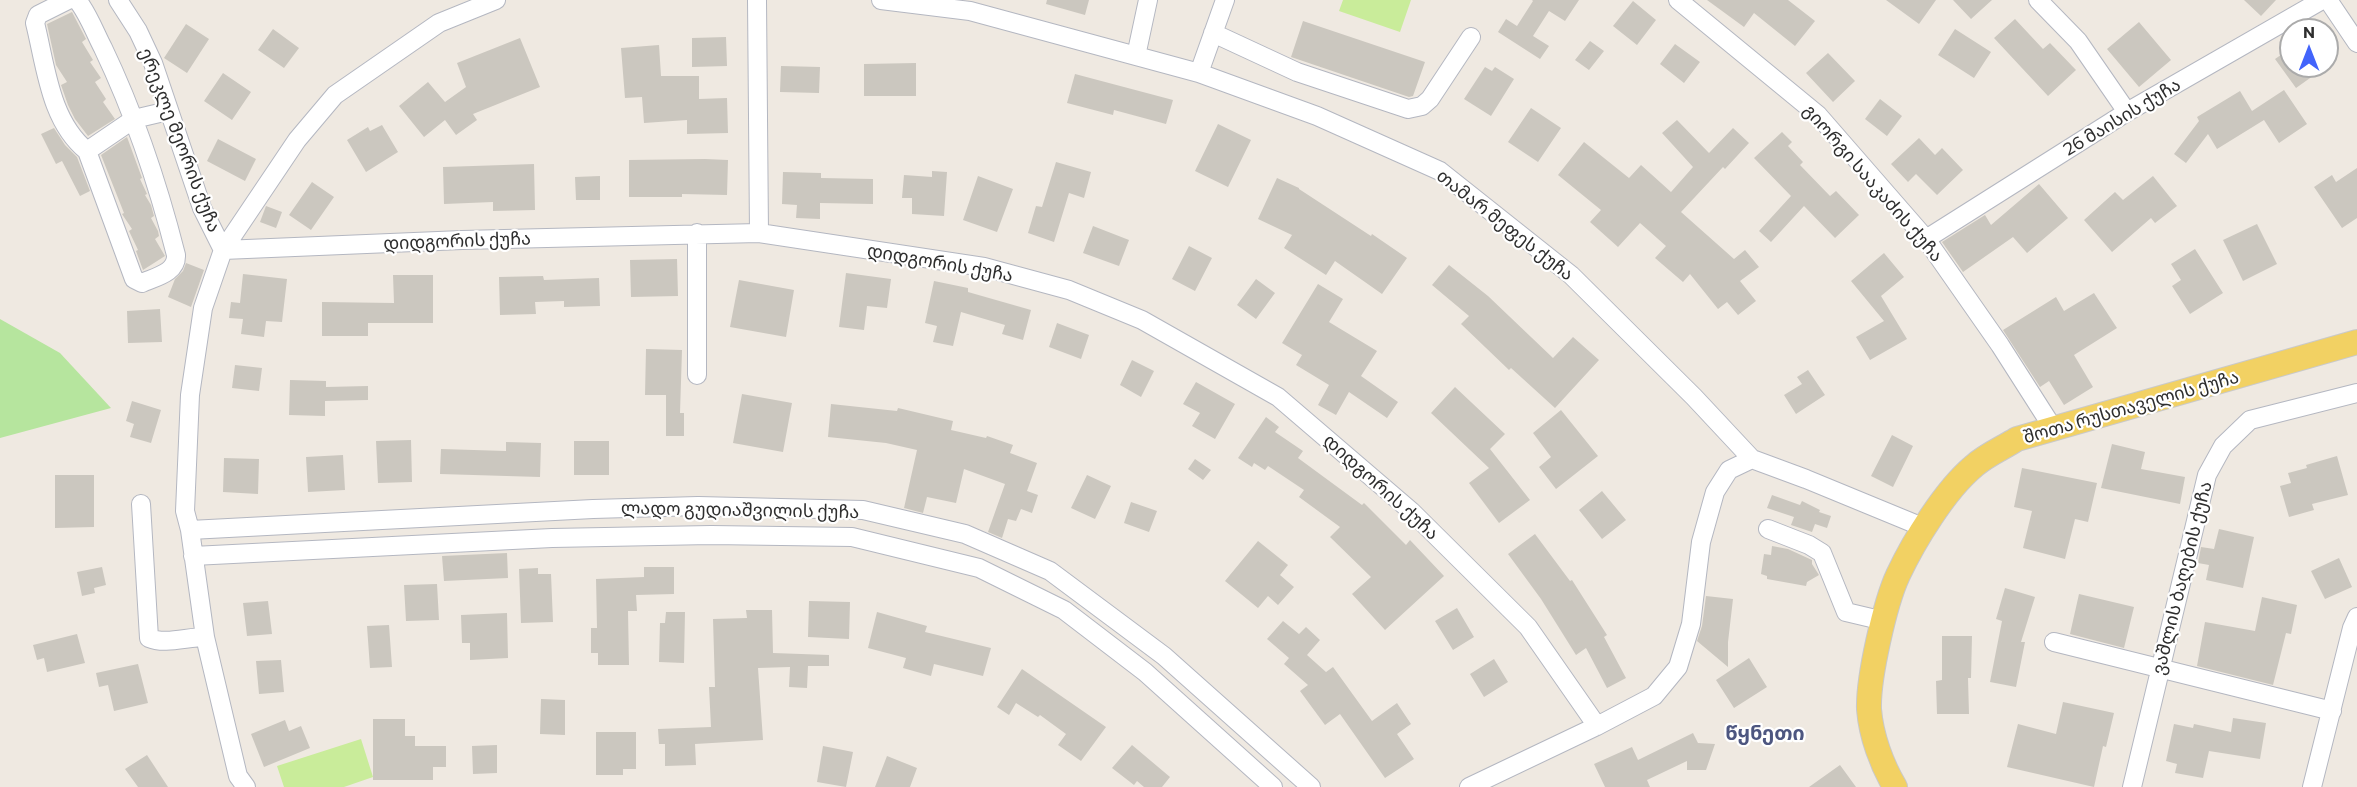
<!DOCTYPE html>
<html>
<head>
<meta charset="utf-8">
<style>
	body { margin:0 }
	#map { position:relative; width:2357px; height:787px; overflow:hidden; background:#efe9e1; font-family:Commissioner,sans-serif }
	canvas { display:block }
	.north { position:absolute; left:2279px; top:18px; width:60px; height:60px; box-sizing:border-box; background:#fff; border:2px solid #ababab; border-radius:50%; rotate:0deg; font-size:16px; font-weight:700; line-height:24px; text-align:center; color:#2e2e2e }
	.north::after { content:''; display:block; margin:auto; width:21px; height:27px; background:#4264fb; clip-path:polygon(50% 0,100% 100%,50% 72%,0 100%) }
</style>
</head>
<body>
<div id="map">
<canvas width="2357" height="787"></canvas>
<div class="north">N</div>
</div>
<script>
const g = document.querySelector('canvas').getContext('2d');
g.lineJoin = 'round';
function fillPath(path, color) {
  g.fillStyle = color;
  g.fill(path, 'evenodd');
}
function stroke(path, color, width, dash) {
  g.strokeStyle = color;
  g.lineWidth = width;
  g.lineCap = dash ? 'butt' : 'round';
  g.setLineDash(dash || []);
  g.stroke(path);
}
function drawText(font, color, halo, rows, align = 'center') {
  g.font = font + ' Commissioner,"Noto Sans Georgian",sans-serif';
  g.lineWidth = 4.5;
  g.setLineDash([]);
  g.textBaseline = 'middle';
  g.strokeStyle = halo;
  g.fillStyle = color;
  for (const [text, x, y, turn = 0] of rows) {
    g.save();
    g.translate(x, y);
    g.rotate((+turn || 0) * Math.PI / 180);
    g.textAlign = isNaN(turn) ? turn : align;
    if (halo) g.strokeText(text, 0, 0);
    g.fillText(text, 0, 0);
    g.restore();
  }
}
const green = new Path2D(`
	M0 319 60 353 111 408 0 438Z`);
const pitch = new Path2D(`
	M1343 0H1411L1400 32 1339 11Z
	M361 739 373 777 344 787H284L277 766Z`);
const building = new Path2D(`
	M1047 0H1089L1085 15 1046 4Z
	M1532 0H1579L1565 21 1549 11 1533 36 1549 46 1540 59 1498 32 1506 19 1517 26 1533 1Z
	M1707 0H1788L1815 21 1795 46 1754 13 1744 27Z
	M1886 0H1936L1919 24Z
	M1953 0H1992L1971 19Z
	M2244 0H2276L2261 16Z
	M1633 1 1656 20 1637 45 1613 26Z
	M72 12 86 39 82 42 93 60 90 62 101 78 95 82 106 99 103 102 115 119 88 136 75 119 68 105 61 85 67 82 56 65 47 24Z
	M2015 19 2043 49 2050 43 2076 70 2048 96 1994 38Z
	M1303 21 1425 62 1413 96 1409 97 1291 57Z
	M2139 22 2171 60 2139 87 2107 49Z
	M186 24 209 39 187 73 164 58Z
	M273 29 299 48 284 68 258 50Z
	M1955 29 1991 52 1974 78 1938 55Z
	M726 37 727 66 692 67V38Z
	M520 38 540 87 473 114 477 120 456 135 445 120 424 137 399 106 428 82 445 102 466 87 457 63Z
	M1590 41 1604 51 1589 70 1575 60Z
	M1675 44 1700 62 1684 83 1660 64Z
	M659 45 661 76H699V99L727 98 728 133 687 134V120L644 123 642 97 625 98 621 48Z
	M2291 48V66H2327L2296 88 2275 59Z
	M1828 53 1855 81 1833 102 1806 73Z
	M916 63V96H864V64Z
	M781 66 820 67 819 93 780 92Z
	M1485 67 1492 71 1495 67 1514 79 1491 116 1464 99Z
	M223 73 251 92 232 120 204 101Z
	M1075 74 1173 100 1166 124 1114 110 1113 115 1067 103Z
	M2284 90 2307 124 2279 143 2264 120 2217 149 2208 134 2186 163 2174 154 2199 121 2197 117 2240 91 2252 111Z
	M1880 99 1902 116 1887 136 1865 119Z
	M1531 108 1561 128 1538 162 1508 142Z
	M1677 120 1709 153 1733 128 1749 143 1725 169 1723 167 1681 212 1734 259 1745 250 1759 267 1740 281 1756 301 1738 315 1727 302 1718 309 1690 274 1683 282 1655 258 1666 246 1640 223 1618 247 1590 222 1601 210 1558 175 1584 142 1629 178 1641 165 1671 192 1693 167 1662 133Z
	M1218 124 1251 140 1228 187 1195 171Z
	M382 125 398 152 366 172 347 140 368 127 370 131Z
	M54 128 65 145 77 157 90 191 80 196 62 161 56 164 41 134Z
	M1782 132 1792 142 1788 146 1803 162 1800 165 1830 196 1836 191 1859 215 1835 238 1804 206 1771 242 1759 231 1791 196 1754 158Z
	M127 137 142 178 140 179 147 194 145 195 151 205 154 216 151 218 158 231 159 236 155 239 165 256 143 270 136 251 138 250 129 231 132 229 122 214 124 213 101 155Z
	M1919 138 1935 155 1942 148 1963 170 1937 195 1916 174 1908 182 1891 164Z
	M218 139 256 159 245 181 207 161Z
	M705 159 728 160 727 195 682 194V197H629V160Z
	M1056 162 1091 172 1084 198 1069 193 1054 242 1028 233 1036 206 1042 207Z
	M534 164 535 210 493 211V202L444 204 443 167Z
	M2357 168V218L2342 228 2314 187 2332 175 2336 182Z
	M932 171 947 172 944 216 912 214V198H902L904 175 932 177Z
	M783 172 821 173V178L873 179V204L820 203V219L796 218 797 205 782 204Z
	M600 176V200H576L575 177Z
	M978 176 1013 189 997 232 963 220Z
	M2153 176 2177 206 2155 223 2151 218 2112 252 2084 220 2115 192 2123 200Z
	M1277 178 1299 188V189L1371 236 1372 234 1407 258 1382 294 1335 261 1326 275 1284 248 1292 235 1258 219Z
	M312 182 334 197 311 230 289 215Z
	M2039 184 2068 218 2027 253 2013 237 1963 272 1942 242 1985 215 1991 225Z
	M266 206 282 212 276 228 260 222Z
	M2257 224 2277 264 2243 281 2223 240Z
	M1093 226 1129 240 1119 266 1083 253Z
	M1189 246 1212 258 1195 291 1172 279Z
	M2195 249 2223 293 2190 314 2172 286 2181 280 2171 264Z
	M1884 253 1904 277 1881 296 1907 339 1870 360 1856 337 1884 321 1851 281Z
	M677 259 678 296 631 297 630 260Z
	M186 263 204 270 191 307 168 297 175 279 183 271Z
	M1449 265 1488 296 1553 358 1573 337 1599 360 1555 408 1511 368 1509 370 1461 324 1469 316 1432 285Z
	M846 273 891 279 887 308 867 306 864 330 839 327Z
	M243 274 287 279 282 322 266 321 264 337 241 334 243 319 229 318 231 302 240 303Z
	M393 275H433V323H368V336H322V302L394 303Z
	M543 276 544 280 599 278 600 306 564 307V301L535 302 536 314 500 315 499 277Z
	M1256 279 1275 293 1256 319 1237 305Z
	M739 280 794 290 786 337 730 327Z
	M934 281 968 288V292L1031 310 1023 340 1002 334 1005 325 961 312 953 346 933 342 937 326 925 323Z
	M1318 284 1343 299 1329 322 1377 351 1361 376 1398 402 1387 418 1349 392 1336 415 1318 405 1329 385 1296 365 1302 355 1282 343Z
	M2094 293 2117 328 2074 355 2093 387 2064 405 2049 381 2040 387 2003 330 2056 297 2064 311Z
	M160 309 162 342 128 343 127 311Z
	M1057 323 1089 335 1081 359 1049 347Z
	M646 349 682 350 680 413H684V436H666V395H645Z
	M1132 360 1154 371 1141 397 1120 385Z
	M235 365 262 368 259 391 232 388Z
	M1808 370 1825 395 1796 414 1784 395 1802 384 1797 377Z
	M290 380 326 381V387L368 386V400L325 401V416L289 415Z
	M1196 382 1235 404 1215 439 1192 426 1200 413 1183 404Z
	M1455 387 1505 434 1490 449 1530 500 1499 523 1469 483 1489 468 1431 413Z
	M742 394 792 403 783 452 733 443Z
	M132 401 161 410 151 443 130 437 134 424 126 421Z
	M831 404 897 411 898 408 953 421 951 430 986 438 987 436 1013 445 1010 453 1037 463 1027 491 1038 495 1032 513 1021 509 1016 521 1008 519 1002 538 988 532 1005 484 964 469 956 503 927 497 923 513 904 508 917 450 886 443 828 437Z
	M1561 410 1598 456 1556 489 1539 467 1551 457 1533 433Z
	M1266 417 1279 427 1275 432 1303 451 1298 458 1362 505 1364 503 1406 545 1410 540 1444 576 1385 630 1352 594 1371 577 1330 537 1340 527 1299 497 1304 490 1268 466 1265 470 1254 463 1252 467 1238 458Z
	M1892 435 1913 446 1893 487 1871 476Z
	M411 440 412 482 378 483 376 441Z
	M574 441H609V475H574Z
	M506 442 541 443 540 477 440 474 441 449 506 451Z
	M2112 444 2145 452 2141 469 2185 477 2180 504 2101 488Z
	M343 455 345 490 308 492 306 457Z
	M2337 456 2348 495 2312 504 2314 510 2289 517 2280 486 2291 483 2288 473 2307 468 2306 465Z
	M224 458 259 459 258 494 223 492Z
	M1195 459 1211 470 1203 480 1188 469Z
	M2022 468 2097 483 2088 522 2075 519 2065 559 2023 548 2032 511 2014 507Z
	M55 475H94V527L55 528Z
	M1087 475 1111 486 1095 519 1071 508Z
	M1602 491 1626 520 1602 539 1579 510Z
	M1772 495 1800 505 1802 501 1820 510 1819 512 1831 516 1827 528 1815 524 1812 532 1791 525 1794 517 1767 508Z
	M1131 502 1157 511 1149 532 1124 523Z
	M2219 529 2254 537 2243 588 2206 580 2209 565 2198 563 2201 547 2214 549Z
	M1535 534 1570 581 1572 580 1607 635 1604 637 1626 678 1607 688 1586 648 1576 655 1541 599 1508 554Z
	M1258 541 1288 565 1280 575 1294 587 1278 605 1268 596 1258 608 1225 581Z
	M1772 546 1788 549 1812 560V564L1819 575 1807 582 1806 586 1767 579V576L1761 574 1764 554 1771 555Z
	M507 553 508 578 444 581 442 556Z
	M2339 558 2352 587 2325 599 2311 571Z
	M102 567 106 585 94 588 95 593 82 596 77 572Z
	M644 567H674V594L636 595 637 611H628L629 665H598V653H591V628H597L596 579 644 577Z
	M538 568V574H551L553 622 521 623 519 569Z
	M437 584 439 620 406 621 404 585Z
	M2005 588 2035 597 2021 642H2025L2016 687 1990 682 2002 621 1996 619Z
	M2079 594 2134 607 2124 648 2070 634Z
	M1706 596 1733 599 1728 642V667L1697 641 1702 626Z
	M2262 597 2297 605 2291 634 2286 633 2273 685 2197 666 2205 622 2255 631Z
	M268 601 272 634 247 636 243 603Z
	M809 601 850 602 849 639 808 637Z
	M1457 608 1474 637 1453 650 1435 621Z
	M746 610H772L773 653 829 655V666H808L807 688 789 687 790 667 758 668 763 740 695 744 696 765 665 766V744H659L658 729 711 727 709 687H715L713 619 747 618Z
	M666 612H685L684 663 659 662 660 623H665Z
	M877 612 927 626 925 632 991 648 983 676 934 664 931 676 903 668 906 658 868 648Z
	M507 613 508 658 470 660V643H462L461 615Z
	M1283 621 1299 634 1306 627 1320 640 1307 655 1326 672 1333 667 1372 721 1397 703 1411 724 1397 734 1414 759 1385 778 1340 714 1325 725 1300 691 1308 685 1284 664 1289 658 1267 639Z
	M389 625 392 667 370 668 367 626Z
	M77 634 85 663 47 672 44 658 37 660 33 645Z
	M1942 636H1972L1971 678H1968L1969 714H1937L1936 681 1942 680Z
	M1749 658 1767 687 1734 708 1716 680Z
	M1494 659 1508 682 1484 697 1470 674Z
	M281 660 284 692 259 694 256 661Z
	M138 664 148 703 114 711 108 685 99 687 96 673Z
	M1022 669 1106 727 1081 761 1058 745 1066 734 1040 715 1038 717 1016 703 1009 715 997 707Z
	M541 699 565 700V735L540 734Z
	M2063 702 2114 713 2106 747 2103 746 2094 787 2007 767 2018 724 2056 734Z
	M2233 718 2266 723 2260 759 2209 751 2203 778 2175 773 2177 764 2166 761 2174 724 2193 728 2194 724 2231 732Z
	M373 719H405V736H415V746H446V767H433V780H373Z
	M285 720 289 731 301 726 310 748 264 767 251 734Z
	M596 732H636V769H623V775H596Z
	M1693 733 1698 743 1715 744 1706 770H1687V761L1647 780 1650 787H1605L1594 764 1632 747 1638 760Z
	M497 745V773L473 774 472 746Z
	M1132 745 1170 777 1162 787H1144L1137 781 1134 785 1112 768Z
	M823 746 853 752 846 787 817 782Z
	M147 755 168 787H138L125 769Z
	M887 756 917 768 910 787H875Z
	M1840 765 1856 787H1809Z`);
const minor = new Path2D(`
	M68 0 38 15 35 23C46 67 50 121 87 151L134 119 168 111
	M77 0C88 13 95 33 103 48 135 115 158 184 176 255 177 273 155 277 142 283L134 279 87 151
	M118 0 138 31 153 63 202 208 223 250 462 240 759 233 984 267 1069 290 1142 320 1278 397 1411 511 1528 627 1597 726
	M757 0 759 233
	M881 0 970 11 1199 73 1317 116 1440 171 1571 275 1694 397 1752 459 1806 479 1925 528
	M1678 0 1818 115 1926 239 2000 345 2053 428
	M2038 0 2078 41 2127 112
	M2328 0 2357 43
	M1213 33 1297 72 1408 109 1422 106 1430 99 1471 37
	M1136 56 1148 0
	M1199 73 1225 0
	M1926 239 2127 112 2322 0
	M697 375V233
	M141 504 149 638C165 645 187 637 205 637
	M1768 529 1809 545 1822 553 1846 612 1884 621
	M190 530 593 509 698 506 863 510 965 534 1050 571 1164 656 1311 787
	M193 556 552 538 711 535 852 537 979 568 1064 610 1145 672 1273 787
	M2054 642 2332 711
	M246 787 238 776 205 637 190 530 185 511 190 395 203 308 223 250 297 140 335 95 439 23 496 0
	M1469 787 1597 726 1654 696 1678 667 1691 624 1701 542 1715 492 1729 470 1752 459
	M2132 787 2207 475 2223 446 2250 420 2357 393
	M2312 787 2352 628 2357 617`);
const major = new Path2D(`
	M1895 787C1882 765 1871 736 1869 709 1868 678 1885 603 1898 575 1914 541 1945 490 1974 466 1986 455 2003 448 2017 439L2357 342`);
const streetNames = [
	["26 მაისის ქუჩა",2122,117,-31],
	["ერეკლე მეორის ქუჩა",180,140,69],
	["გიორგი სააკაძის ქუჩა",1873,183,49],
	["თამარ მეფეს ქუჩა",1505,225,38],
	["დიდგორის ქუჩა",457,241,-2],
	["დიდგორის ქუჩა",940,263,10],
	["შოთა რუსთაველის ქუჩა",2131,407,-16],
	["დიდგორის ქუჩა",1381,487,42],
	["ლადო გუდიაშვილის ქუჩა",740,510,1],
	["ვაშლის ბაღების ქუჩა",2182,578,-76]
];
const neighbourhoodNames = [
	["წყნეთი",1765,733]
];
fillPath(green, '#b6e59e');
fillPath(pitch, '#c9ec9a');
fillPath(building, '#cbc7bf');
stroke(minor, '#b4b7c1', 20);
stroke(major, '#c9c9c9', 26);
stroke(minor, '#fff', 18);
stroke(major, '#f2d163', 24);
drawText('18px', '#2e2e2e', '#fff', streetNames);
drawText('bold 20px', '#4d5680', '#fff', neighbourhoodNames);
</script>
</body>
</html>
